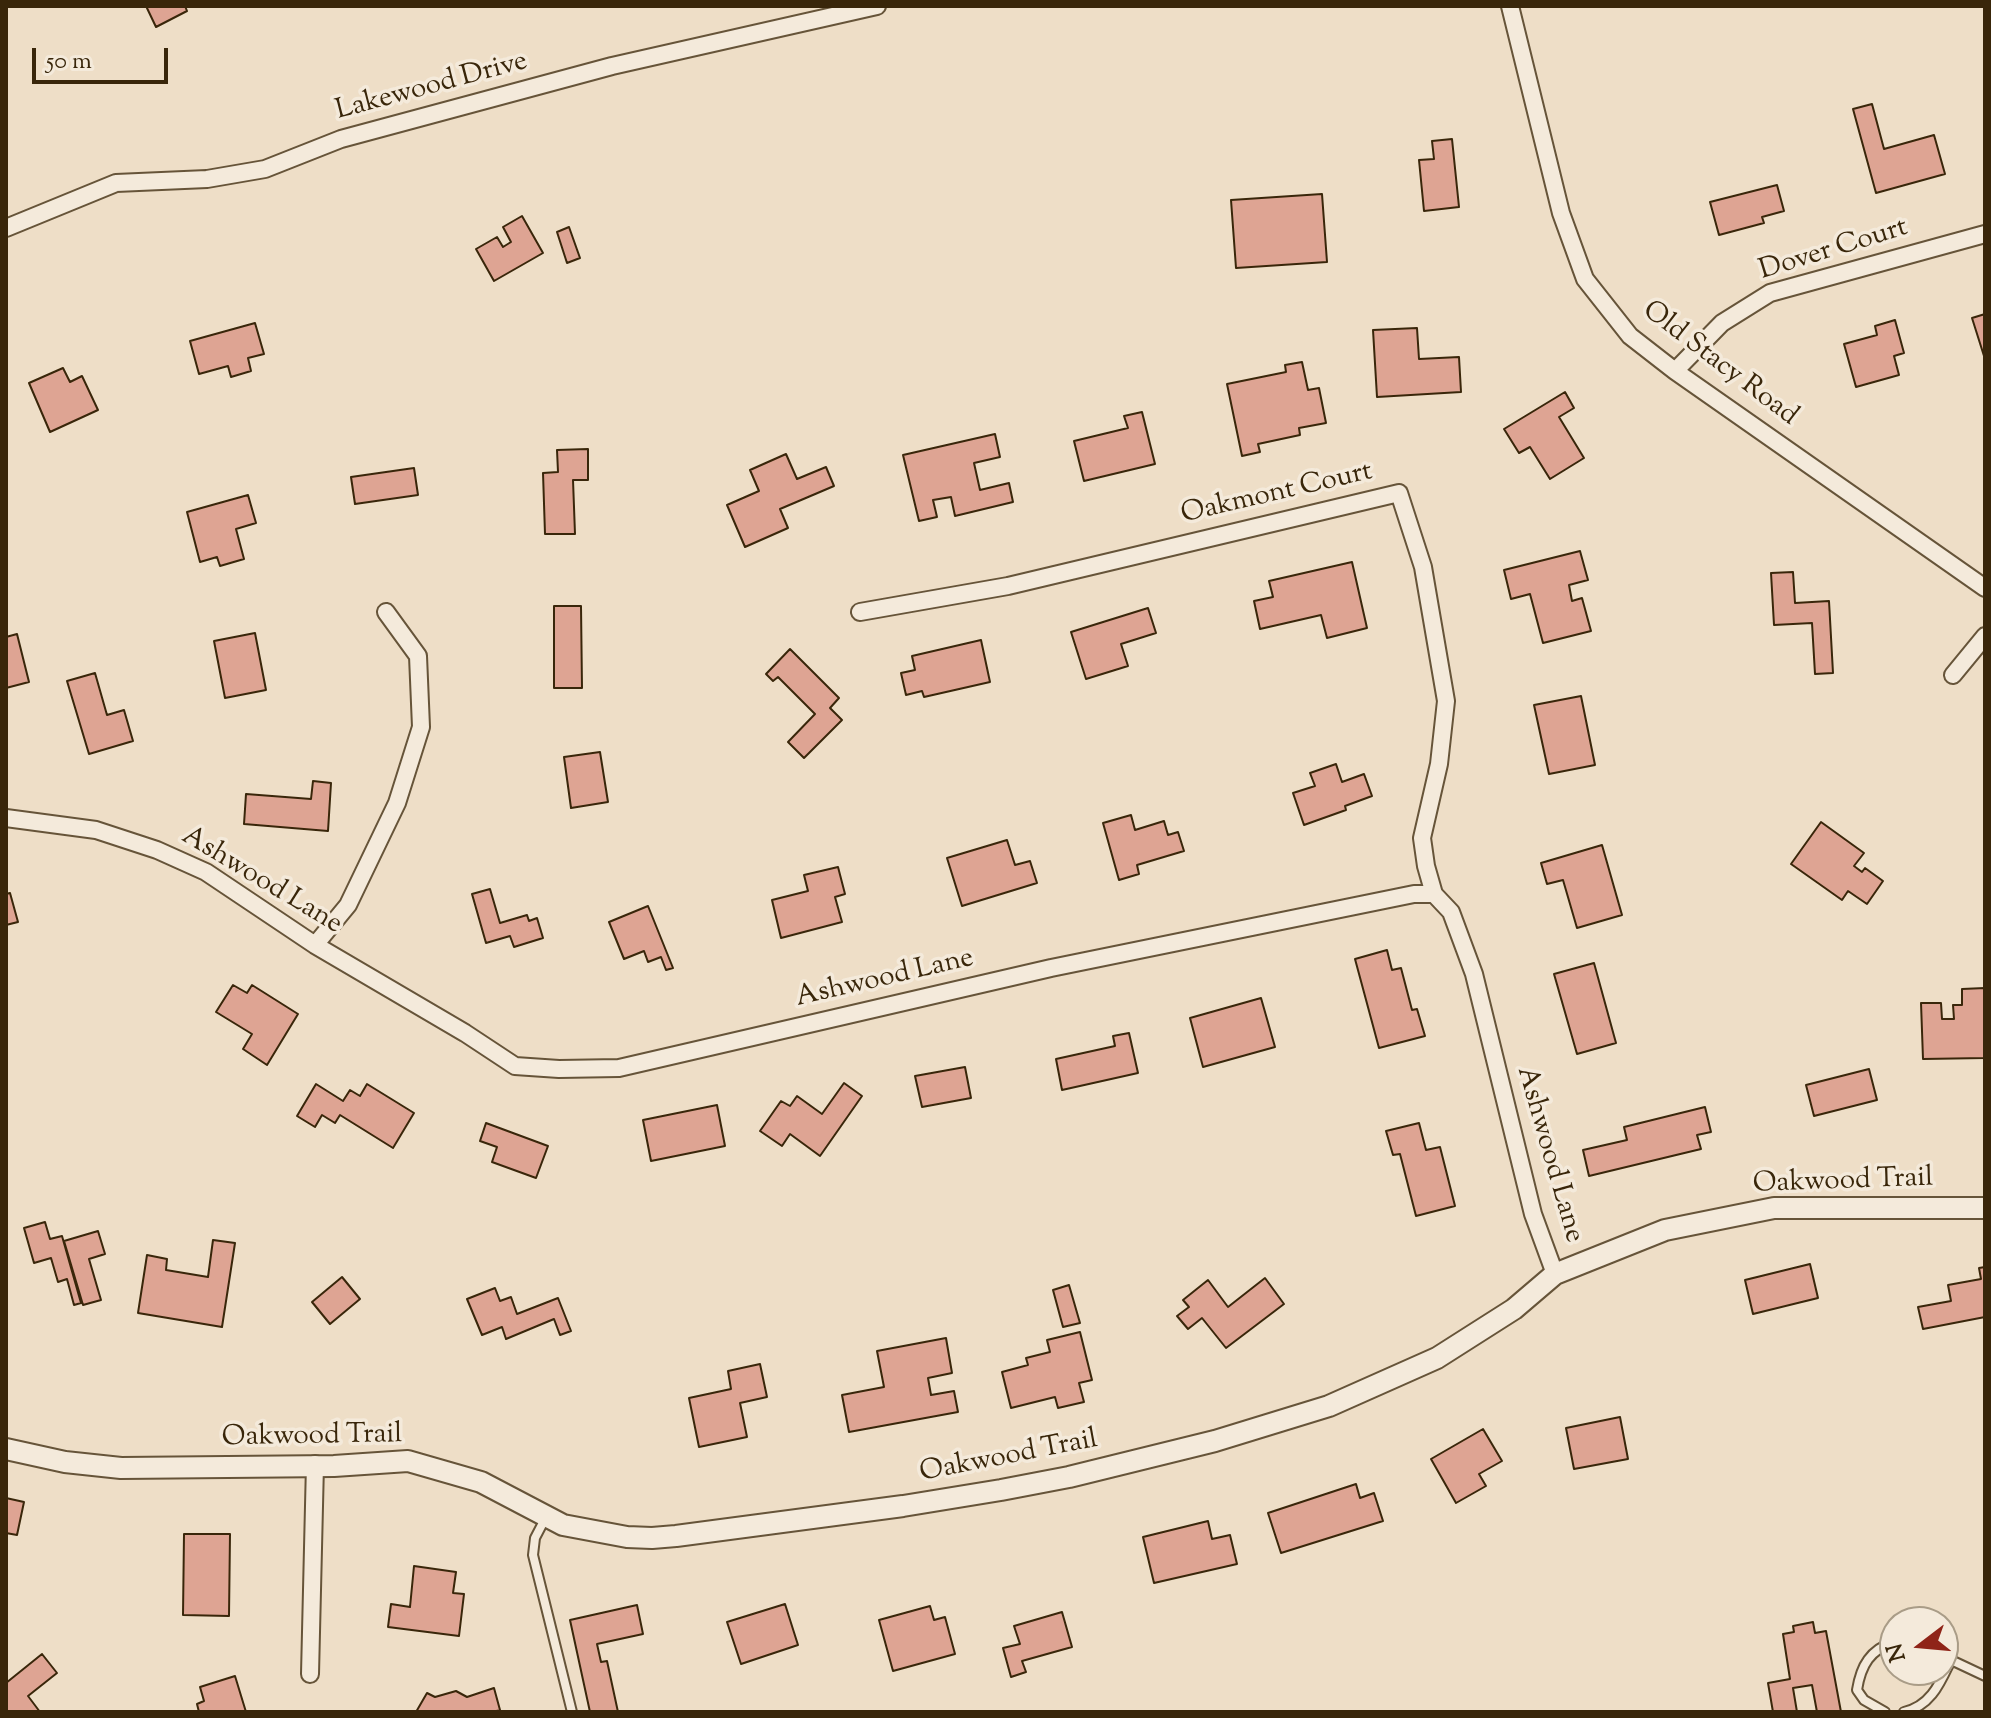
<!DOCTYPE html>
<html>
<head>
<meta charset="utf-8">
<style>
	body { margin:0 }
	#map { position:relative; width:1991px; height:1718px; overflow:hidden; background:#eedec7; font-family:"Sorts Mill Goudy",serif }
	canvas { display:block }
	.frame { position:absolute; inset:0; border:8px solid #39260a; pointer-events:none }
	.north { position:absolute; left:1879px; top:1606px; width:80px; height:80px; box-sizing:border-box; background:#f4eadb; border:2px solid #a99c87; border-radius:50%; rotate:254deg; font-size:22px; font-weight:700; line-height:32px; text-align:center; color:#39260a }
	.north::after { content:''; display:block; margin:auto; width:28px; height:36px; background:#8f2418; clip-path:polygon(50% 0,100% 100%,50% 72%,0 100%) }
	.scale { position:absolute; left:32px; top:48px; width:136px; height:36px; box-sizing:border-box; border:4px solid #39260a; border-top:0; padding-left:10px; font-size:24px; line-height:28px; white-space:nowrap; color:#39260a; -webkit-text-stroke:6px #f4eadb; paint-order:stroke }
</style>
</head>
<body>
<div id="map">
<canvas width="1991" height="1718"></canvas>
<div class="frame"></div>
<div class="north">N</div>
<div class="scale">50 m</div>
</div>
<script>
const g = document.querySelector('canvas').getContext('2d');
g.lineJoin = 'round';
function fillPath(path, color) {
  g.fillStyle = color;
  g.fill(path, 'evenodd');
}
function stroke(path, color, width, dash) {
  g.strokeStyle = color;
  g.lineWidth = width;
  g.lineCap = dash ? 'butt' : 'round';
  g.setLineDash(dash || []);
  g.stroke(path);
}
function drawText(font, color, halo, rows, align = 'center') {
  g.font = font + ' "Sorts Mill Goudy",serif';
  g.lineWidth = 7;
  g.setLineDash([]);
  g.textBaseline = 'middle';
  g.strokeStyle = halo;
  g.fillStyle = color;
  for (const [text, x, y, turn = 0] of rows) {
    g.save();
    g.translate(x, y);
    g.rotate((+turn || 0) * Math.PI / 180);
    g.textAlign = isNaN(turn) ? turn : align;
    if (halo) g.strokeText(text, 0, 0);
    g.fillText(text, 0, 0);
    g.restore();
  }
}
const building = new Path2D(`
	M146 6H185L187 11 156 27Z
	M1872 104 1884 149 1934 135 1945 174 1876 193 1853 109Z
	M1452 139 1459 207 1424 211 1419 160 1434 159 1432 141Z
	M1777 185 1784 211 1762 217 1764 223 1719 235 1710 202Z
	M1322 194 1327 262 1236 268 1231 200Z
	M522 216 543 253 494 281 476 249 497 237 503 247 511 242 503 227Z
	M569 227 580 258 567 263 557 232Z
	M1985 314V356H1984L1972 318Z
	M1895 320 1904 353 1894 356 1899 375 1856 387 1844 344 1877 335 1875 326Z
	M255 323 264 354 248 358 251 371 231 377 228 366 199 374 190 341Z
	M1417 328 1419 359 1459 357 1461 392 1377 397 1373 330Z
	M1302 362 1308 390 1319 388 1326 423 1299 428 1300 435 1258 444 1260 452 1242 456 1227 384 1286 372 1285 365Z
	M63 368 70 382 82 376 98 410 50 432 29 383Z
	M1565 392 1574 408 1559 417 1584 458 1550 479 1530 447 1519 453 1504 429Z
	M1142 412 1155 464 1084 481 1074 441 1128 428 1124 416Z
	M995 434 1000 457 974 463 980 490 1009 483 1013 502 955 516 951 497 933 500 937 517 919 521 903 455Z
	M588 449V480H573L575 534H545L543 473 558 472 557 450Z
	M786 454 797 479 826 467 834 486 780 509 788 528 745 547 727 505 759 491 750 470Z
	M414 468 418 495 355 504 351 477Z
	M248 495 256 523 236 529 244 559 220 566 217 557 200 562 187 512Z
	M1580 551 1588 580 1569 585 1572 601 1582 598 1591 631 1543 643 1530 594 1511 599 1504 570Z
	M1352 562 1367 628 1327 638 1321 615 1260 629 1254 601 1273 597 1269 581Z
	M1793 572 1795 603 1829 601 1833 673 1815 674 1812 623 1774 625 1771 573Z
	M554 606H581L582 688H554Z
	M1148 608 1156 633 1121 644 1128 666 1086 679 1071 632Z
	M255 633 266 690 225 698 214 641Z
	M17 634 29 682 6 688V637Z
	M981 640 990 682 924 697 922 691 906 695 901 673 915 670 912 656Z
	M790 649 839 698 830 708 842 720 804 758 788 742 815 714 778 677 773 681 766 674Z
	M95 673 107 715 124 710 133 741 89 754 67 681Z
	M1581 696 1595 765 1549 774 1534 705Z
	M600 752 608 802 571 808 564 757Z
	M1336 764 1342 782 1364 774 1372 796 1345 806 1346 810 1304 825 1293 793 1315 786 1310 773Z
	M313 781 331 783 328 831 244 824 246 794 311 799Z
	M1131 815 1135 830 1164 821 1168 835 1178 832 1184 851 1137 865 1139 874 1119 880 1103 823Z
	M1821 822 1864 853 1854 866 1862 872 1865 868 1883 881 1867 904 1848 891 1842 900 1791 864Z
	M1007 840 1015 865 1030 861 1037 883 962 906 947 858Z
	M1602 845 1622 915 1577 928 1563 880 1547 884 1541 863Z
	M838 867 845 894 835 897 842 922 781 938 772 900 808 891 804 875Z
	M490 889 500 923 527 915 529 921 537 918 543 938 514 947 510 936 486 943 472 894Z
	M10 893 18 922 6 925V894Z
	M648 906 673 968 666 970 661 957 648 962 644 951 624 959 609 922Z
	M1387 950 1392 970 1401 968 1412 1010 1417 1009 1425 1036 1379 1048 1355 959Z
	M1594 963 1616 1043 1577 1054 1554 974Z
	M233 985 247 993 252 985 298 1014 267 1065 243 1049 252 1034 216 1012Z
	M1985 988V1058L1923 1059 1921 1003H1941L1942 1019H1954L1953 1005H1962V989Z
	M1261 998 1275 1047 1203 1067 1190 1018Z
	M1129 1033 1138 1073 1062 1090 1056 1059 1115 1046 1113 1036Z
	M965 1067 971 1098 922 1107 915 1076Z
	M1869 1069 1877 1100 1814 1116 1806 1085Z
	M844 1083 862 1096 820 1156 790 1134 782 1146 760 1131 781 1101 790 1106 797 1096 822 1114Z
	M316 1084 343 1101 350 1090 360 1096 367 1084 414 1113 393 1148 340 1115 335 1123 322 1115 315 1127 297 1116Z
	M717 1105 725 1146 651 1161 643 1120Z
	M1705 1107 1711 1132 1697 1135 1701 1149 1589 1176 1583 1150 1627 1140 1624 1127Z
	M486 1123 548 1146 536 1178 492 1162 497 1147 480 1141Z
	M1419 1123 1426 1150 1440 1147 1455 1206 1416 1216 1400 1154 1393 1155 1386 1131Z
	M45 1222 50 1239 62 1236 81 1303 74 1305 67 1279 58 1282 51 1258 34 1263 24 1228Z
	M98 1231 105 1254 89 1259 101 1300 83 1305 64 1241Z
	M213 1240 235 1243 222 1327 138 1313 147 1255 167 1259 166 1270 208 1277Z
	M1810 1264 1818 1298 1753 1314 1745 1280Z
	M1985 1267V1317L1923 1329 1918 1307 1951 1301 1948 1285 1981 1279 1979 1268Z
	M342 1277 360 1299 330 1324 312 1302Z
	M1265 1278 1284 1304 1226 1348 1202 1318 1188 1329 1177 1316 1189 1307 1183 1300 1208 1280 1228 1307Z
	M1069 1285 1080 1323 1063 1327 1053 1290Z
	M495 1288 500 1301 511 1297 517 1314 558 1298 571 1331 560 1335 554 1319 506 1339 502 1327 482 1335 467 1299Z
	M1080 1332 1092 1380 1079 1383 1084 1402 1058 1408 1055 1397 1011 1408 1002 1372 1028 1365 1026 1358 1050 1352 1047 1340Z
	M946 1338 952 1373 928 1378 931 1395 954 1391 958 1412 849 1432 842 1395 884 1387 877 1351Z
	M760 1364 767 1397 740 1403 747 1437 699 1447 689 1398 731 1389 728 1371Z
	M1620 1417 1628 1459 1574 1469 1566 1428Z
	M1483 1429 1502 1461 1479 1474 1486 1486 1456 1503 1431 1459Z
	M1356 1484 1360 1498 1374 1493 1383 1521 1281 1553 1268 1513Z
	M6 1498 24 1502 17 1535 6 1533Z
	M1208 1521 1212 1539 1230 1535 1237 1564 1154 1583 1143 1537Z
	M184 1534H230L229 1616 183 1615Z
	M414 1566 456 1572 453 1593 464 1594 459 1636 388 1627 391 1604 410 1607Z
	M785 1604 798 1645 741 1664 727 1622Z
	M637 1605 643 1634 597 1644 601 1662 607 1661 618 1712H590L570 1620Z
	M930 1606 934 1620 945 1617 955 1654 893 1671 879 1620Z
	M1062 1612 1072 1647 1022 1661 1026 1672 1011 1677 1003 1648 1020 1644 1014 1626Z
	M1813 1622 1815 1633 1826 1631 1841 1712H1817L1812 1685 1793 1688 1797 1712H1773L1768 1683 1790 1679 1783 1634 1794 1632 1793 1626Z
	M42 1654 57 1673 28 1696 40 1712H6V1683Z
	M235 1676 246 1712H199L197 1704 204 1701 200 1687Z
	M494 1688 500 1710 493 1712H416L427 1693 435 1697 456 1691 467 1697Z`);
const service = new Path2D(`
	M546 1517 535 1538 533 1555 572 1712
	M1943 1653 1951 1660 1985 1676
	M1885 1712 1864 1700 1857 1690C1861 1665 1870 1650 1895 1641
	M1904 1712C1931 1706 1940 1683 1951 1660`);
const minor = new Path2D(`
	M1510 6 1561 213 1585 279 1630 336 1675 371 1985 588
	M6 228 116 183 207 179 265 169 341 139 612 66 877 6
	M1675 371 1722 323 1770 293 1985 234
	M860 612 1008 586 1399 493 1423 567 1446 701 1439 764 1422 838 1426 866 1434 894
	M1953 675 1985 636
	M6 818 96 830 157 850 206 872 315 945 465 1033 515 1066 559 1069 619 1068 1051 968 1414 894H1434L1451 912 1474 974 1533 1214 1555 1274
	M315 945 348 905 397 803 421 727 418 656 386 612
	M310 1674 315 1464`);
const tertiary = new Path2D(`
	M6 1449 65 1462 121 1468 334 1466 408 1461 481 1482 563 1525 627 1537 652 1538 676 1536 903 1506 1001 1490 1069 1477 1215 1441 1329 1406 1437 1358 1514 1309 1555 1274 1665 1230 1774 1208H1985`);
const streetNames = [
	["Lakewood Drive",432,88,-15],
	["Dover Court",1834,251,-17],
	["Old Stacy Road",1719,365,37],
	["Oakmont Court",1277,495,-13],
	["Ashwood Lane",261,882,31],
	["Ashwood Lane",885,980,-13],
	["Ashwood Lane",1548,1155,74],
	["Oakwood Trail",1843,1183,-2],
	["Oakwood Trail",312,1438,-1],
	["Oakwood Trail",1009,1458,-11]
];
fillPath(building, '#dea493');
stroke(building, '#39260a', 2);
stroke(service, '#665439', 12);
stroke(minor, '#665439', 20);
stroke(tertiary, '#665439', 24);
stroke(service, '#f4eadb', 8);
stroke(minor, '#f4eadb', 16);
stroke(tertiary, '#f4eadb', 20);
drawText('28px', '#39260a', '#f4eadb', streetNames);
</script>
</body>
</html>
